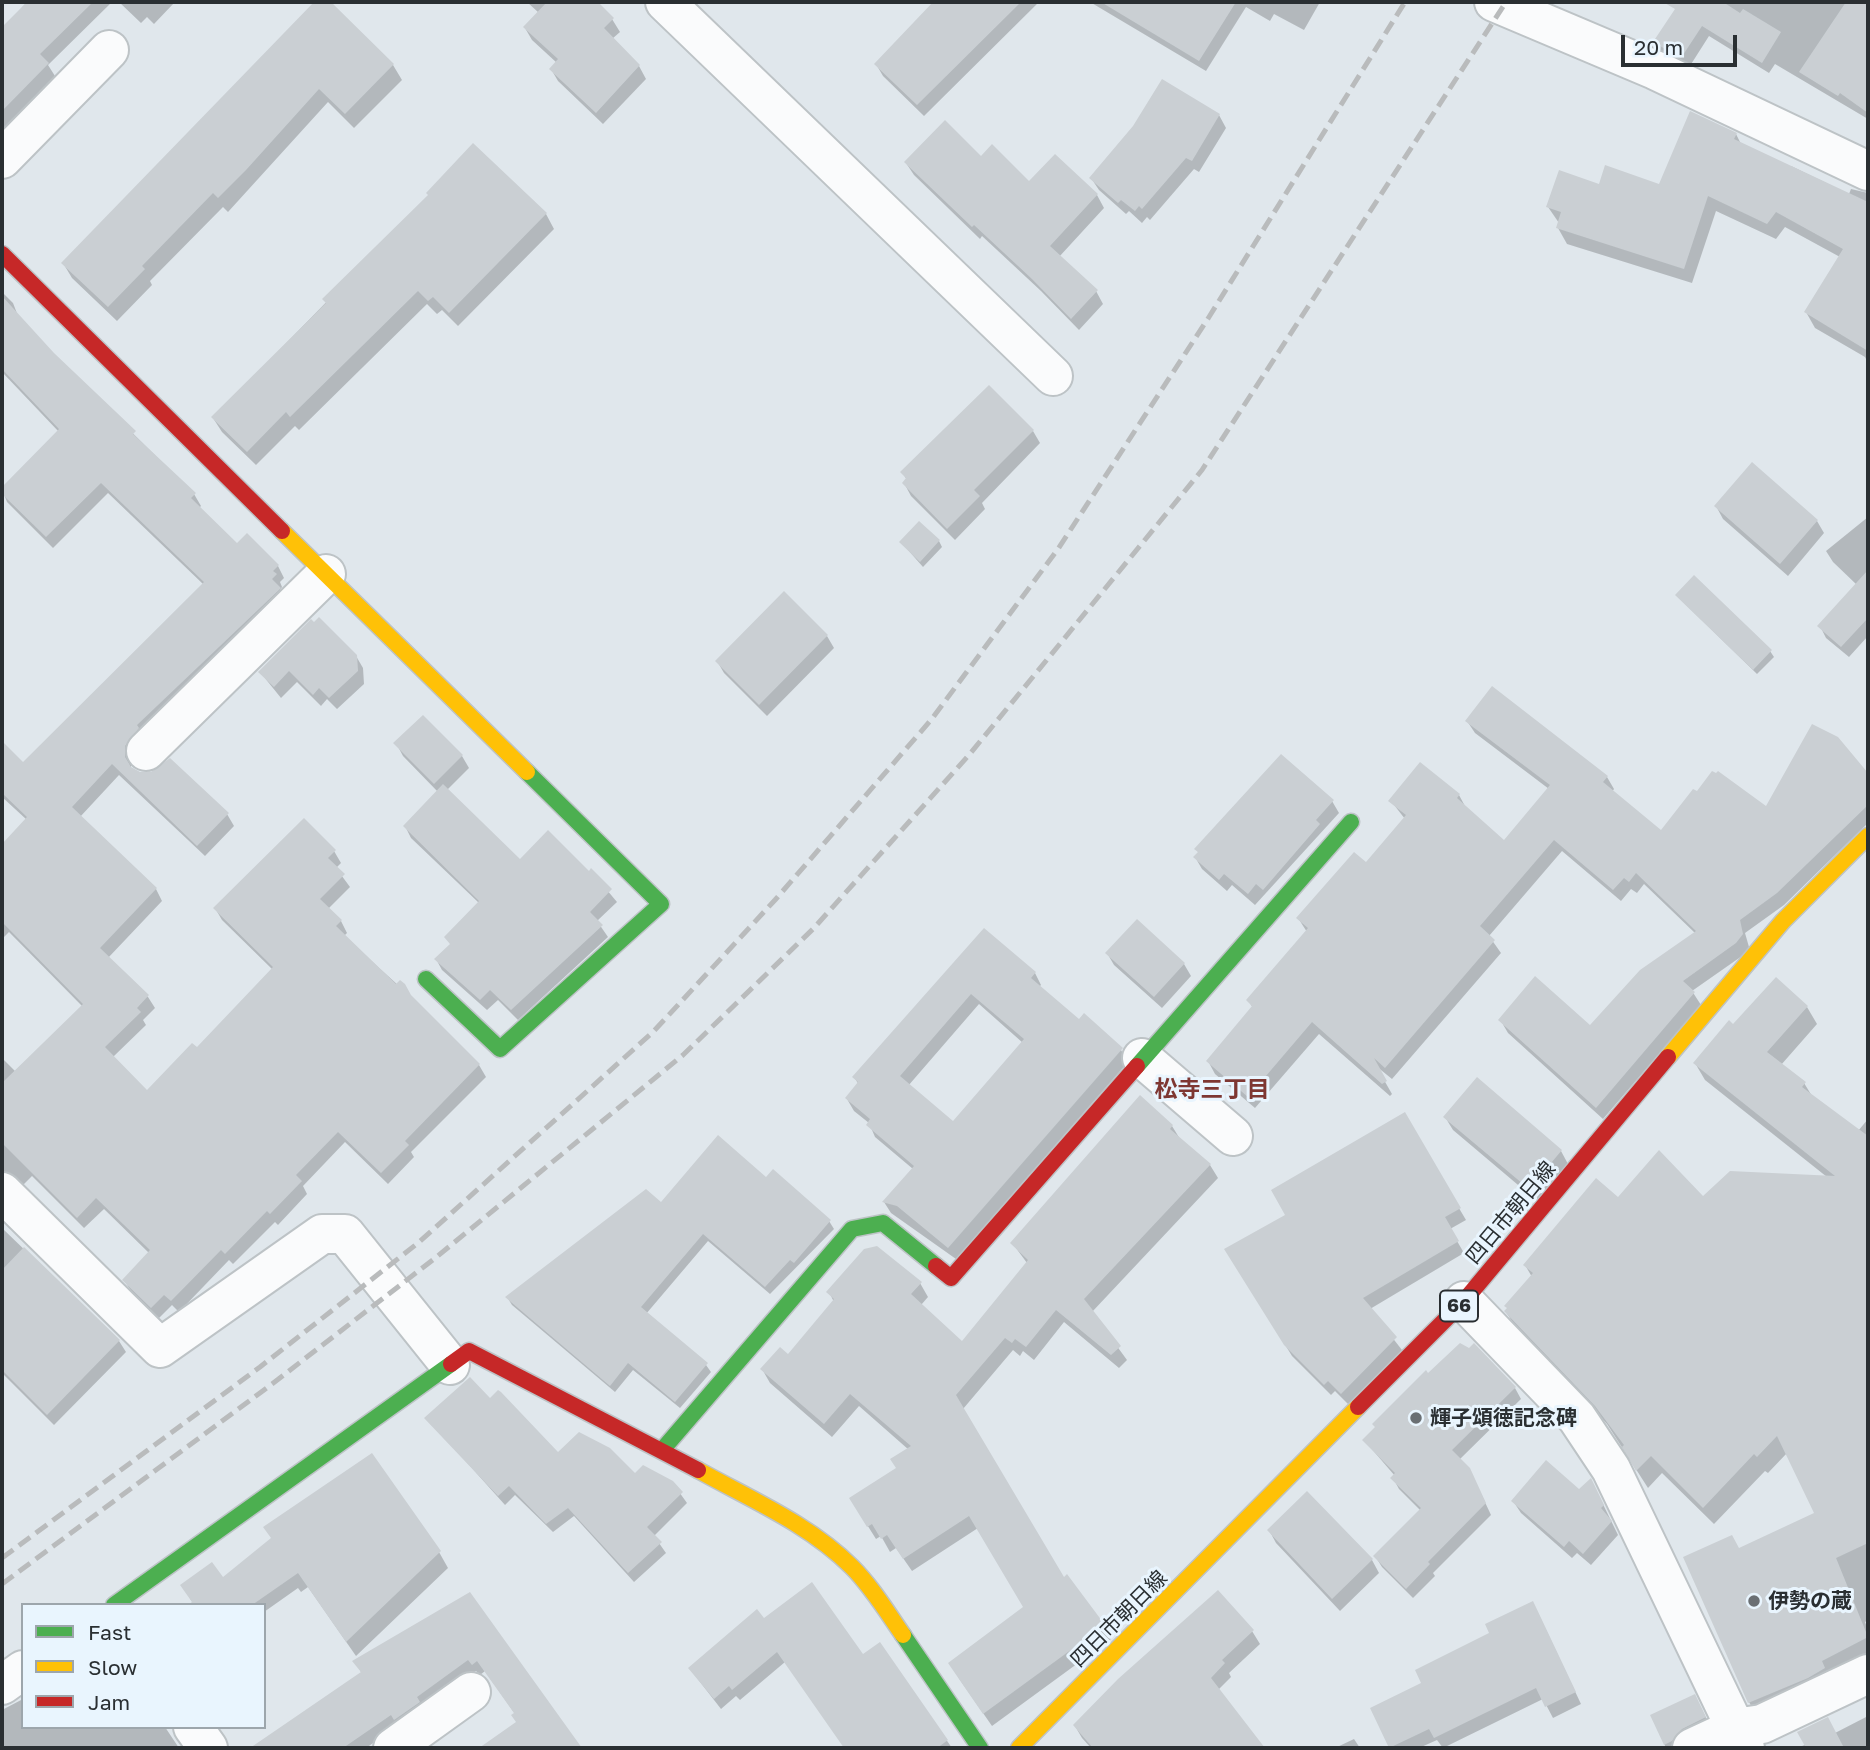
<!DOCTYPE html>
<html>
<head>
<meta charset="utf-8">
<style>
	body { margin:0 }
	#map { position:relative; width:1870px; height:1750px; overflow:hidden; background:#e0e7ec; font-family:"Golos Text",sans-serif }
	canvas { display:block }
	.frame { position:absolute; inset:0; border:4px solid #2a2f32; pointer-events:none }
	.legend { position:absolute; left:21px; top:1603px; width:245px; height:126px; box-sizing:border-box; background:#e9f5fe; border:2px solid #9da6ac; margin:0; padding:9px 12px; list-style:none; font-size:21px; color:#2a2f32 }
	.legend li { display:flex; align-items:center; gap:14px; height:35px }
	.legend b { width:35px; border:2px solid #9da6ac }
	.scale { position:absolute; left:1621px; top:35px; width:116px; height:32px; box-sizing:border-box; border:4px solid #2a2f32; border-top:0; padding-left:9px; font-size:21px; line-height:24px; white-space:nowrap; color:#2a2f32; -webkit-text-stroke:5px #e9f5fe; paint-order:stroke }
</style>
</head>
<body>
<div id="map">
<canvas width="1870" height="1750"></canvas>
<div class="frame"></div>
<ul class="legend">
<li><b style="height:9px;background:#4caf50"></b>Fast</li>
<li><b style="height:9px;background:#ffc107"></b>Slow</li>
<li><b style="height:9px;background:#c62828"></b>Jam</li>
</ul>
<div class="scale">20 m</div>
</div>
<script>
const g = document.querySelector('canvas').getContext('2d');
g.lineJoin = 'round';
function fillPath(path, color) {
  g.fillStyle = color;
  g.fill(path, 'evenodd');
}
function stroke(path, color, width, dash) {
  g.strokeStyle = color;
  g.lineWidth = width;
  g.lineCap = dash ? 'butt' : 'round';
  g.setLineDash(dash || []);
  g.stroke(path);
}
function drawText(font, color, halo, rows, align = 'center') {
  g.font = font + ' "Golos Text","Noto Sans JP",sans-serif';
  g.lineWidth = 6;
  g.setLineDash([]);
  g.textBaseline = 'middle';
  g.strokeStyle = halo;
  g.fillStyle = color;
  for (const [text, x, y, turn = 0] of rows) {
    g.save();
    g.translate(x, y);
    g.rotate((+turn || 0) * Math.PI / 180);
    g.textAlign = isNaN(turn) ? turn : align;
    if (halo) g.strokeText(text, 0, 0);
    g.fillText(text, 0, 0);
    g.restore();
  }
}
const shadow = new Path2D(`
	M27 2H112L48 65 55 76 2 133V29Z
	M119 2H173L174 3 154 24 147 17 141 23Z
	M317 2 393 65 402 80 354 128 328 102 228 212 223 207 150 281 152 285 117 321 72 278 63 263Z
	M527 2H595L612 19 620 32 612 39 639 66 646 79 603 124 558 81 551 69 557 63 532 40 525 28 539 13Z
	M932 2H1039L924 116 883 76 876 64 933 4Z
	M1090 2H1320L1304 30 1274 14 1270 21 1246 7 1206 71Z
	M1682 2H1867L1862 9 1868 13V119L1775 64 1769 73 1709 36 1688 69 1662 53 1655 42Z
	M1219 115 1226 128 1199 172 1194 169 1150 220 1147 217 1142 223 1129 211 1126 214 1099 190 1091 178Z
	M1736 134 1742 146 1790 169 1791 166 1849 194 1851 189 1868 193V363L1865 357 1815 328 1806 312 1840 257 1785 227 1776 239 1716 211 1692 283 1567 244 1558 228 1559 223 1548 207 1600 186H1660Z
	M1055 156 1097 195 1104 208 1059 257 1096 291 1103 304 1079 330 1041 291 982 236 980 239 914 175 906 163 981 158 1030 184Z
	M430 196 546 214 554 229 458 326 442 310 437 314 427 304 299 430 295 426 256 465 222 432 213 418Z
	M2 292 13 303 18 316 53 354 194 494 201 506 199 508 237 546 278 566 284 578 280 582 282 587 280 590 286 600 131 758V769L227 814 234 826 205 856 119 775 80 817 156 889 162 901 108 958 148 997 155 1008 143 1020 146 1025 113 1057 147 1093 197 1049 273 970 222 920 215 908 334 851 341 863 336 868 350 887 328 909 341 921 347 933 344 936 410 996 479 1065 486 1077 411 1152 414 1157 388 1184 345 1142 303 1186 307 1194 278 1225 275 1222 233 1264 229 1260 179 1312 172 1305 158 1319 131 1291 124 1280 149 1253 104 1209 84 1228 32 1176 22 1186 2 1183V1058L15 1071 83 1007 9 932 2 939V846L27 820 2 797V743L23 765 203 584 108 493 53 548 7 502 2 489 59 432 2 372Z
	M1033 431 1040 443 982 503 985 509 955 540 911 496 904 483 907 480 902 472Z
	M1716 506 1817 521 1824 533 1788 576 1723 519Z
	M1868 517V636L1849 657 1826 638 1820 626 1857 585 1833 562 1826 551Z
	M939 541 942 547 923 567 901 542Z
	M1677 596 1770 651 1774 657 1757 674Z
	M827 636 834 648 767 716 724 673 717 661Z
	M356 656 363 668 364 684 337 709 327 699 321 706 297 682 281 698 260 672Z
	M1467 721 1607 777 1614 789 1612 792 1661 833 1766 809 1837 738 1868 776V823L1784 905 1745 933 1749 947 1742 956 1692 991 1701 1005 1603 1119 1508 1033 1501 1021 1590 1028 1695 933 1644 884 1637 893 1631 889 1621 901 1562 851 1489 936 1501 953 1392 1079 1376 1066 1392 1094 1390 1096 1319 1034 1255 1108 1215 1074 1208 1061 1253 1008 1248 1000 1307 932 1298 918 1366 864 1405 819 1391 801 1421 765 1459 795 1466 808 1504 842 1549 789 1475 733Z
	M396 743 462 756 469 768 447 790 520 861 589 873 591 871 617 902 597 921 608 937 518 1020 498 1000 487 1010 442 970 436 959 451 945 446 937 479 903 411 838 405 826 438 792 403 756Z
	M1332 801 1339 813 1255 905 1232 885 1227 891 1202 869 1195 857 1199 853 1196 849Z
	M1137 922 1184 964 1191 976 1162 1008 1114 965 1107 953Z
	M984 930 1035 973 1041 985 1039 987 1079 1022 1084 1016 1121 1050 1128 1062 956 1259 891 1213 884 1202 913 1169 875 1137 869 1123 854 1111 847 1099 859 1085 854 1077ZM979 1004 1023 1043 953 1124 908 1086Z
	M1807 1007 1817 1024 1781 1065 1804 1083 1812 1096 1858 1131 1868 1119V1620L1865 1622 1868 1630V1661L1759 1720 1749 1702 1739 1550 1816 1514 1787 1453 1768 1473 1765 1471 1714 1524 1662 1473 1648 1488 1607 1424 1517 1329 1506 1312 1532 1277 1525 1265 1618 1199H1702L1827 1177 1705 1080 1695 1063 1734 1026Z
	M1141 1098 1172 1126 1180 1139 1210 1165 1218 1178 1092 1312 1127 1360 1119 1368 1064 1322 1034 1360 1023 1351 1020 1356 1013 1350 963 1409 1064 1579 1111 1639 992 1726 958 1677 1025 1607 978 1528 912 1571 896 1548 890 1552 881 1536 876 1539 859 1512 898 1469 909 1450 859 1406 832 1437 770 1383 762 1369 788 1356 834 1302 829 1292 920 1283 928 1297 921 1305 962 1343 1027 1263 1013 1244Z
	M1404 1115 1466 1220 1450 1229 1464 1253 1370 1309 1402 1350 1348 1404 1335 1391 1331 1395 1292 1356 1227 1250 1288 1216Z
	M1445 1117 1561 1151 1568 1164 1537 1201 1453 1130Z
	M767 1179 829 1221 834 1229 770 1294 708 1241 646 1314 706 1365 711 1372 680 1408 633 1370 615 1392 512 1305 507 1297 662 1205Z
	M2 1228 119 1341 126 1352 54 1425 2 1373Z
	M1515 1388 1521 1399 1459 1460 1475 1481 1491 1515 1433 1573 1435 1576 1413 1598 1382 1567 1375 1556 1421 1511 1399 1489 1393 1478 1395 1476 1364 1440Z
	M490 1400 558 1455 672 1482 687 1503 654 1536 666 1553 634 1582 574 1516 553 1532 515 1495 505 1505 427 1418Z
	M1579 1491 1597 1492 1618 1535 1591 1565 1577 1553 1572 1558 1521 1513 1513 1501Z
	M1307 1494 1372 1560 1379 1573 1340 1611 1276 1543 1269 1530Z
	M439 1552 448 1568 356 1656 308 1587 301 1592 298 1588 264 1612V1605H194L182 1585Z
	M470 1594 580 1748H482L518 1723 515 1714 485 1671 480 1675 476 1671 366 1748H253L362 1674 355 1661Z
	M1539 1615 1581 1704 1553 1718 1543 1699 1443 1748 1437 1740 1419 1748H1391L1372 1709 1424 1684Z
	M764 1620 863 1656 880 1644 952 1748H873L866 1739 852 1748H845L785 1662 740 1700 736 1696 721 1709 690 1669Z
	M1252 1631 1260 1644 1229 1673 1231 1677 1218 1690 1263 1748H1091L1082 1738 1075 1726Z
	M23 1699V1727H165L179 1748H2V1710Z
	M1702 1710 1713 1732 1684 1748H1666L1652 1716Z
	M1868 1716V1748H1797L1835 1733Z
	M1354 1739 1360 1748H1335Z`);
const building = new Path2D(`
	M27 2H93L40 54 49 63 2 111V27Z
	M314 2H331L394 64 345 114 319 89 246 170 218 198 213 193 142 266 145 269 108 307 61 263Z
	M547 2H598L614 18 604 28 640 65 596 113 549 69 558 59 523 27Z
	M933 2H1021L917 105 874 64Z
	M1101 2H1236L1199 61Z
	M1663 2H1723L1740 13 1743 9 1781 32 1762 63 1702 26 1681 58 1653 42 1675 9Z
	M1846 2H1868V113L1840 93 1838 96 1799 72Z
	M1162 79 1220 114 1192 161 1186 158 1142 209 1139 206 1135 211 1121 200 1118 203 1089 178 1133 126Z
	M1690 111 1737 133 1734 139 1868 202V351L1804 312 1843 249 1776 212 1767 224 1708 196 1684 269 1556 228 1561 212 1546 207 1559 170 1599 184 1605 165 1659 184Z
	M945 120 981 156 992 144 1029 181 1055 154 1098 194 1050 246 1098 290 1071 319 1032 279 974 225 972 227 904 162Z
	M473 143 547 213 449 313 433 297 428 301 418 291 290 417 286 412 247 452 211 417 326 303 322 299 428 195 426 193Z
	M2 296 54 353 136 431 133 434 196 493 191 498 237 543 247 533 279 565 273 571 277 574 272 579 281 588 137 725 139 728 125 746V757L131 767 140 772H151L170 758 229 813 197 846 112 764 72 807 157 888 100 948 149 995 137 1008 141 1012 105 1047 147 1090 192 1043 197 1047 273 967 213 908 304 818 336 850 328 858 345 874 320 899 342 920 336 926 396 984 400 980 405 984 411 995 480 1064 405 1141 409 1145 381 1173 338 1132 296 1175 302 1181 270 1214 267 1211 225 1254 221 1250 171 1301 164 1295 151 1308 122 1280 150 1250 96 1198 77 1218 2 1143V1083L83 1004 2 922V844L27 817 2 793V741L23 762 204 582 101 483 46 537 2 494V487L59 429 2 369Z
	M989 385 1034 430 974 490 980 496 947 529 902 483 906 478 900 472Z
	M1752 462 1818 520 1780 564 1714 506Z
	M919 521 940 540 920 562 899 542Z
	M1868 570V618L1841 647 1817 626Z
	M1694 575 1772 650 1753 670 1675 595Z
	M784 591 828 635 759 705 715 661Z
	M319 617 357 655 358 671 329 698 319 688 313 695 289 671 274 687 258 672 311 619 314 622Z
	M1492 686 1608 776 1603 782 1661 830 1693 789 1697 791 1712 771 1716 773 1718 771 1766 806 1812 724 1838 737 1868 773V805L1777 893 1740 920 1743 934 1736 943 1683 981 1695 992 1596 1108 1498 1020 1535 976 1590 1025 1640 970 1696 931 1636 873 1629 882 1624 878 1613 890 1554 840 1480 926 1495 940 1385 1068 1374 1058 1387 1081 1382 1084 1312 1022 1248 1097 1206 1061 1252 1006 1246 1000 1308 928 1296 918 1354 852 1366 862 1406 815 1388 801 1420 762 1460 794 1457 798 1504 840 1550 785 1465 721Z
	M423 715 463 755 434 784 393 743Z
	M1281 754 1334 800 1316 820 1320 824 1263 890 1256 884 1248 894 1224 874 1219 880 1193 857 1198 852 1194 849Z
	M443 784 520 859 548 830 589 871 591 868 612 889 590 912 603 925 511 1010 490 990 480 1000 434 959 450 944 444 937 479 901 403 826Z
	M1137 919 1185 963 1154 997 1105 953Z
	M984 928 1036 972 1031 978 1079 1019 1084 1013 1123 1048 948 1248 897 1206 882 1202 914 1166 866 1125 870 1119 845 1098 858 1082 852 1077ZM971 994 1024 1039 953 1121 900 1076Z
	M1776 977 1808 1006 1767 1052 1806 1082 1802 1087 1868 1136V1543L1836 1558 1868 1637 1822 1661 1825 1668 1808 1678 1748 1703 1683 1557 1732 1535 1739 1548 1814 1513 1777 1436 1757 1457 1754 1454 1703 1508 1651 1456 1636 1471 1622 1447 1624 1445 1595 1406 1504 1311 1507 1308 1504 1306 1533 1273 1523 1265 1596 1178 1618 1197 1659 1150 1703 1196 1730 1171 1835 1176 1693 1063 1729 1020 1733 1024Z
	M1477 1077 1562 1150 1529 1189 1443 1117Z
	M1140 1095 1173 1125 1170 1129 1211 1164 1084 1299 1121 1346 1111 1355 1056 1310 1026 1347 1015 1339 1012 1343 1005 1338 956 1395 1064 1577 1067 1574 1105 1625 983 1714 948 1663 1023 1607 969 1516 903 1559 887 1535 881 1539 872 1524 867 1527 849 1498 896 1468 890 1459 911 1446 850 1394 824 1424 760 1369 780 1347 788 1354 834 1299 826 1292 864 1249 877 1246 922 1282 911 1294 962 1341 1028 1260 1010 1243Z
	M1405 1112 1461 1208 1445 1217 1459 1241 1363 1298 1397 1337 1341 1394 1328 1381 1324 1385 1284 1345 1224 1249 1285 1215 1271 1190Z
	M718 1135 766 1177 773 1169 831 1220 794 1263 790 1260 765 1287 703 1234 641 1307 708 1363 675 1402 628 1363 610 1386 505 1297 646 1189 661 1202Z
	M24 1247 120 1340 47 1415 2 1370V1270Z
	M1460 1343 1469 1348 1474 1343 1516 1387 1452 1450 1470 1468 1486 1503 1428 1562 1430 1564 1406 1589 1373 1556 1421 1508 1390 1478 1395 1473 1362 1440 1375 1427 1372 1424 1426 1370 1428 1373Z
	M470 1377 490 1398 498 1390 501 1392 558 1452 579 1432 610 1448 635 1473 643 1465 673 1481 683 1492 647 1527 662 1542 628 1573 568 1508 546 1524 509 1486 498 1496 424 1418Z
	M372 1453 441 1551 346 1642 298 1573 252 1605H188L192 1602 180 1585 212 1562 223 1577 271 1538 263 1527Z
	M1546 1460 1579 1489 1591 1478 1604 1505 1601 1508 1612 1521 1583 1554 1569 1541 1564 1547 1511 1501Z
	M1307 1491 1373 1559 1332 1599 1267 1530Z
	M812 1582 863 1654 880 1642 948 1740 937 1748H844L777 1652 732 1690 729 1686 714 1699 688 1668 757 1609 764 1618Z
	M1218 1590 1254 1630 1222 1660 1225 1663 1211 1678 1265 1748H1093L1073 1725 1118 1679Z
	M470 1592 582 1748H479L516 1722 511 1715 514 1713 477 1661 472 1665 468 1660 417 1697 420 1702 394 1720 391 1715 343 1748H250L361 1672 352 1661Z
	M1533 1601 1576 1692 1545 1707 1536 1688 1434 1738 1429 1729 1389 1748 1370 1708 1421 1683 1415 1670 1489 1633 1485 1624Z
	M1695 1694 1706 1717 1682 1729 1672 1741 1664 1745 1650 1715Z
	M1828 1717 1844 1748H1806L1797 1732Z`);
const street = new Path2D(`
	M665 2 1053 376
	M1494 2 1655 70 1868 171
	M2 159 109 50
	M146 751 326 574
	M1142 1058 1233 1136
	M2 1192 160 1348 322 1234H345L450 1365
	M1464 1301 1577 1418 1611 1469 1745 1748
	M2 1685 23 1670
	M193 1727 208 1748
	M393 1748 471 1692
	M1692 1748 1735 1728 1762 1724 1868 1674`);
const fast = new Path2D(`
	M426 979 500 1049 661 904 527 772
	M1137 1066 1351 822
	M663 1449 852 1229 883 1223 936 1266
	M114 1605 451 1364
	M903 1635 980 1748`);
const slow = new Path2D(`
	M282 531 527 772
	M1668 1057 1783 921 1868 836
	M698 1470C750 1499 809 1524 852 1567 872 1587 887 1612 903 1635
	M1019 1748 1358 1407`);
const jam = new Path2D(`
	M2 254 282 531
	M936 1266 951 1278 1137 1066
	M451 1364 469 1351 698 1470
	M1358 1407 1464 1301 1668 1057`);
const rail = new Path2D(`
	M2 1558 260 1367 418 1243 653 1032 775 900 931 720 1058 549 1209 317 1405 2
	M2 1584 272 1384 434 1259 683 1055 813 929 969 755 1202 470 1506 2`);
const markers = [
	[1416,1418,7,"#6a6f73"],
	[1754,1601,7,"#6a6f73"]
];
const shields = [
	[1459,1306,38]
];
const shieldNames = [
	["66",1459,1306]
];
const streetNames = [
	["四日市朝日線",1511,1213,-50],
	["四日市朝日線",1119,1619,-45]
];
const poiNames = [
	["輝子頌徳記念碑",1430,1418],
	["伊勢の蔵",1768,1601]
];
const neighbourhoodNames = [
	["松寺三丁目",1212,1090]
];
fillPath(shadow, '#0003');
fillPath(building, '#cacfd3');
stroke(street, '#bdc3c6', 42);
stroke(fast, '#bdc3c6', 19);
stroke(slow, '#bdc3c6', 19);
stroke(jam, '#bdc3c6', 19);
stroke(street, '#fafbfc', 38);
stroke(fast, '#4caf50', 16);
stroke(slow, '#ffc107', 16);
stroke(jam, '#c62828', 16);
stroke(rail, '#b9bbbc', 5, [14, 7]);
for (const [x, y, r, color] of markers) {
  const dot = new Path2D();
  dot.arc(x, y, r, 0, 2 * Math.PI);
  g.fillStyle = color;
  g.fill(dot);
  stroke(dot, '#e9f5fe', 2.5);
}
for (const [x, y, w] of shields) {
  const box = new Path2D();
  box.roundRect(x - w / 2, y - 15.5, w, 31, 5);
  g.fillStyle = '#e9f5fe';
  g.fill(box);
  stroke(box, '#2a2f32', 2);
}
drawText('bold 19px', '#2a2f32', null, shieldNames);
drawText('21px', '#2a2f32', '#e9f5fe', streetNames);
drawText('bold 21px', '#2a2f32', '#e9f5fe', poiNames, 'left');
drawText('bold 23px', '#7e3732', '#e9f5fe', neighbourhoodNames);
</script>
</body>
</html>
